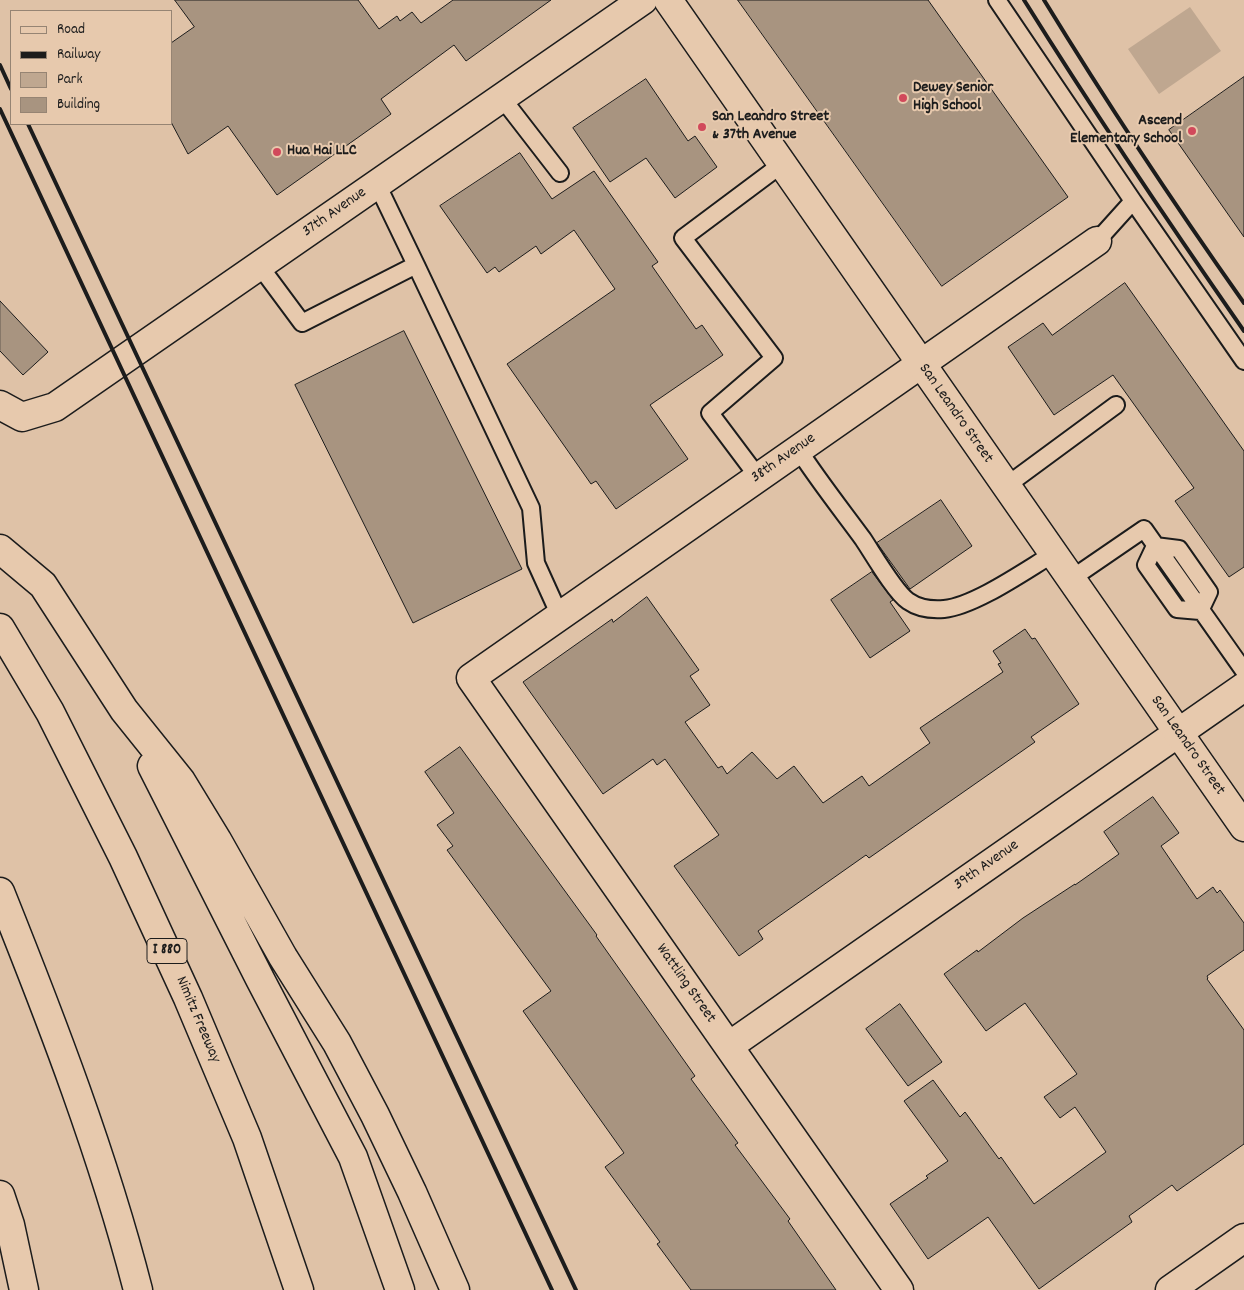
<!DOCTYPE html>
<html>
<head>
<meta charset="utf-8">
<style>
	body { margin:0 }
	#map { position:relative; width:1244px; height:1290px; overflow:hidden; background:#dfc2a7; font-family:Dekko,sans-serif }
	canvas { display:block }
	.legend { position:absolute; left:10px; top:10px; width:162px; height:115px; box-sizing:border-box; background:#e7c9ad; border:1px solid #968473; margin:0; padding:6px 9px; list-style:none; font-size:15px; color:#1c1c1c }
	.legend li { display:flex; align-items:center; gap:10px; height:25px }
	.legend b { width:25px; border:1px solid #968473 }
</style>
</head>
<body>
<div id="map">
<canvas width="1244" height="1290"></canvas>
<ul class="legend">
<li><b style="height:6px;background:#e7c9ad"></b>Road</li>
<li><b style="height:6px;background:#1c1c1c"></b>Railway</li>
<li><b style="height:14px;background:#bfa790"></b>Park</li>
<li><b style="height:14px;background:#a89480"></b>Building</li>
</ul>
</div>
<script>
const g = document.querySelector('canvas').getContext('2d');
g.lineJoin = 'round';
function fillPath(path, color) {
  g.fillStyle = color;
  g.fill(path, 'evenodd');
}
function stroke(path, color, width, dash) {
  g.strokeStyle = color;
  g.lineWidth = width;
  g.lineCap = dash ? 'butt' : 'round';
  g.setLineDash(dash || []);
  g.stroke(path);
}
function drawText(font, color, halo, rows, align = 'center') {
  g.font = font + ' Dekko,sans-serif';
  g.lineWidth = 4;
  g.setLineDash([]);
  g.textBaseline = 'middle';
  g.strokeStyle = halo;
  g.fillStyle = color;
  for (const [text, x, y, turn = 0] of rows) {
    g.save();
    g.translate(x, y);
    g.rotate((+turn || 0) * Math.PI / 180);
    g.textAlign = isNaN(turn) ? turn : align;
    if (halo) g.strokeText(text, 0, 0);
    g.fillText(text, 0, 0);
    g.restore();
  }
}
const green = new Path2D(`
	M1190 7 1221 51 1159 94 1128 49Z`);
const building = new Path2D(`
	M175 0H358L379 29 397 16 400 21 412 12 421 23 453 0H551L466 61 454 45 381 99 391 114 277 195 228 126 188 154 171 122V43L194 27Z
	M738 0H928L1068 197 942 286Z
	M1244 77V237L1169 130Z
	M646 79 688 141 695 136 717 167 675 198 646 158 610 182 573 128Z
	M520 153 552 199 594 171 658 262 652 266 696 329 702 325 723 355 650 405 688 459 616 509 596 481 591 484 507 364 615 289 574 230 541 254 536 246 499 272 495 267 487 273 440 206Z
	M1125 283 1244 451V567L1229 577 1175 501 1194 488 1113 375 1054 415 1008 347 1043 323 1052 335Z
	M0 301 48 352 23 375 0 351Z
	M404 331 522 569 413 623 295 385Z
	M941 500 972 546 910 589 877 543Z
	M872 572 893 600 890 602 910 631 870 658 831 600Z
	M647 597 699 670 690 676 710 705 685 722 718 768 722 766 727 774 752 752 777 779 794 766 823 803 862 776 869 786 930 743 920 728 1003 672 998 664 1001 663 993 651 1025 629 1032 639 1035 638 1079 704 1031 737 1035 742 869 858 866 855 758 931 763 939 739 956 674 866 719 835 665 759 657 765 653 759 603 794 523 682 612 619 613 622Z
	M460 747 597 935 596 936 695 1076 691 1079 738 1143 735 1145 790 1219 788 1221 836 1290H691L657 1244 660 1242 605 1167 624 1153 523 1011 551 991 447 850 453 846 437 825 454 813 425 772Z
	M1153 797 1179 833 1161 846 1197 899 1213 887 1217 893 1220 890 1244 923V950L1207 976 1208 978 1207 979 1244 1030V1144L1177 1191 1172 1185 1129 1216 1132 1222 1039 1289 988 1217 928 1259 890 1204 928 1178 926 1176 948 1161 904 1101 933 1080 960 1117 965 1112 999 1159 1001 1157 1034 1204 1106 1152 1075 1107 1060 1118 1044 1097 1077 1074 1025 1003 986 1031 944 974 977 950 978 952 1023 918 1075 884V885L1119 854 1104 832Z
	M900 1004 942 1062 908 1086 866 1029Z`);
const lane = new Path2D(`
	M997 0 1133 201 1097 241
	M502 98 560 173
	M1133 201 1244 361
	M259 265 302 323 416 265 377 184
	M416 265 531 508 536 563 560 616
	M798 449C818 480 841 509 863 539 873 554 895 592 908 601 918 608 932 610 944 609 975 606 1026 570 1053 554
	M758 477 710 413 774 358 683 238 782 164
	M1006 486 1116 405
	M1155 546 1179 549 1209 592 1200 611 1177 609 1146 565Z
	M1071 579 1144 529 1244 671`);
const street = new Path2D(`
	M0 405 22 417 55 407 643 0
	M729 1046 1244 687
	M899 1290 471 678 1097 241
	M1170 1290 1244 1238`);
const secondary = new Path2D(`
	M668 0 1244 827`);
const highway = new Path2D(`
	M0 549 43 585 124 710 181 781 217 840 283 957 337 1043 375 1115 412 1192 455 1290
	M0 628 50 712 123 857 188 998 247 1138 299 1290
	M152 766 260 979 353 1157 400 1290
	M0 892C52 1022 103 1154 138 1290
	M0 1195 10 1225 24 1290`);
const rail = new Path2D(`
	M1024 0C1094 112 1168 222 1244 331
	M1044 0C1107 103 1174 204 1244 303
	M0 65 11 89
	M0 109 552 1290
	M28 124 576 1290`);
const markers = [
	[903,98,5,"#d1495b"],
	[702,127,5,"#d1495b"],
	[1192,131,5,"#d1495b"],
	[277,152,5,"#d1495b"]
];
const shields = [
	[167,951,40]
];
const shieldNames = [
	["I 880",167,951]
];
const poiNames = [
	["Dewey Senior",913,89],
	["High School",913,107],
	["San Leandro Street",712,118],
	["& 37th Avenue",712,136],
	["Ascend",1182,122,"right"],
	["Elementary School",1182,140,"right"],
	["Hua Hai LLC",287,152]
];
const streetNames = [
	["37th Avenue",335,213,-35],
	["San Leandro Street",955,414,55],
	["38th Avenue",784,459,-35],
	["San Leandro Street",1187,746,55],
	["39th Avenue",987,866,-35],
	["Wattling Street",685,984,55],
	["Nimitz Freeway",197,1020,67]
];
fillPath(green, '#bfa790');
fillPath(building, '#a89480');
stroke(building, '#1c1c1c', 1);
stroke(lane, '#1c1c1c', 20);
stroke(street, '#1c1c1c', 31);
stroke(secondary, '#1c1c1c', 31);
stroke(highway, '#1c1c1c', 31);
stroke(lane, '#e7c9ad', 16);
stroke(street, '#e7c9ad', 28);
stroke(secondary, '#e7c9ad', 28);
stroke(highway, '#e7c9ad', 28);
stroke(rail, '#1c1c1c', 4);
for (const [x, y, r, color] of markers) {
  const dot = new Path2D();
  dot.arc(x, y, r, 0, 2 * Math.PI);
  g.fillStyle = color;
  g.fill(dot);
  stroke(dot, '#e7c9ad', 2);
}
for (const [x, y, w] of shields) {
  const box = new Path2D();
  box.roundRect(x - w / 2, y - 12.5, w, 25, 4);
  g.fillStyle = '#e7c9ad';
  g.fill(box);
  stroke(box, '#1c1c1c', 1);
}
drawText('bold 15px', '#1c1c1c', null, shieldNames);
drawText('bold 16px', '#1c1c1c', '#e7c9ad', poiNames, 'left');
drawText('16px', '#1c1c1c', '#e7c9ad', streetNames);
</script>
</body>
</html>
